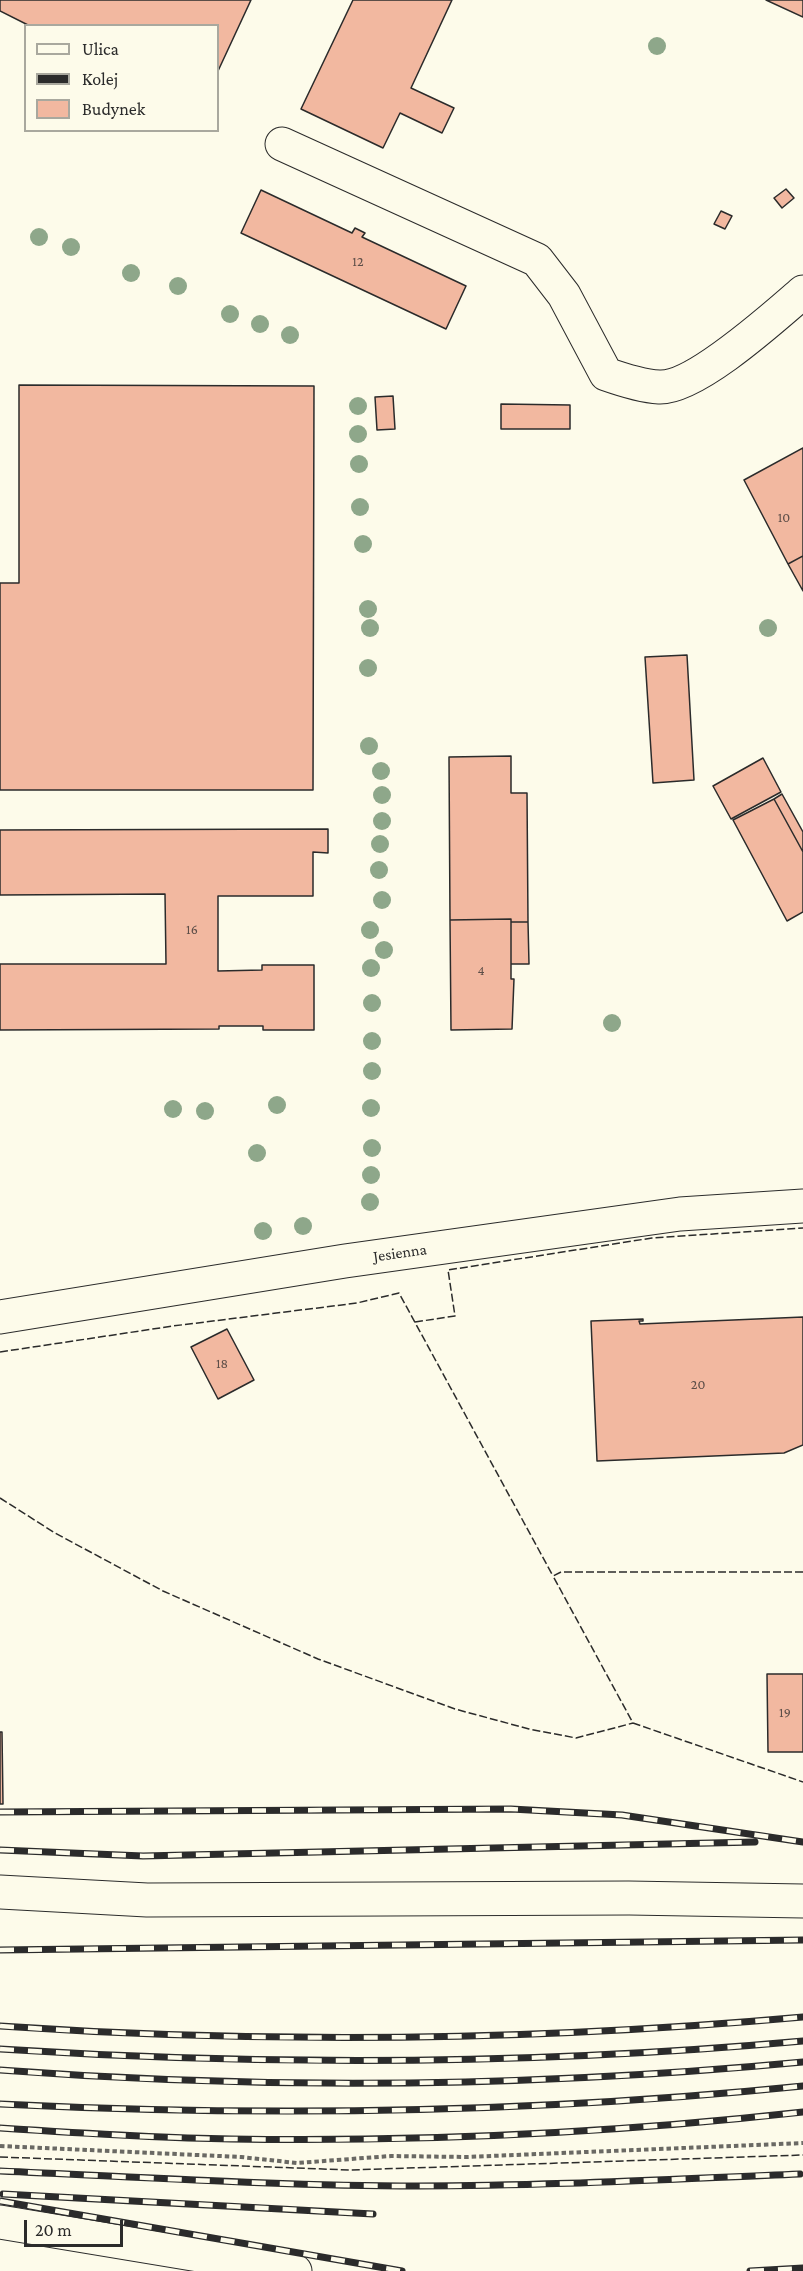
<!DOCTYPE html>
<html>
<head>
<meta charset="utf-8">
<style>
	body { margin:0 }
	#map { position:relative; width:803px; height:2271px; overflow:hidden; background:#fdfbea; font-family:"Crimson Pro",serif }
	canvas { display:block }
	.legend { position:absolute; left:24px; top:24px; width:195px; height:108px; box-sizing:border-box; background:#fdfbea; border:2px solid #a9a89e; margin:0; padding:8px 10px; list-style:none; font-size:18px; color:#2b2b2b }
	.legend li { display:flex; align-items:center; gap:12px; height:30px }
	.legend b { width:30px; border:2px solid #a9a89e }
	.scale { position:absolute; left:24px; top:2220px; width:99px; height:27px; box-sizing:border-box; border:3px solid #2b2b2b; border-top:0; padding-left:8px; font-size:18px; line-height:21px; white-space:nowrap; color:#2b2b2b; -webkit-text-stroke:4px #fdfbea; paint-order:stroke }
</style>
</head>
<body>
<div id="map">
<canvas width="803" height="2271"></canvas>
<ul class="legend">
<li><b style="height:8px;background:#fdfbea"></b>Ulica</li>
<li><b style="height:8px;background:#2b2b2b"></b>Kolej</li>
<li><b style="height:16px;background:#f2b8a0"></b>Budynek</li>
</ul>
<div class="scale">20 m</div>
</div>
<script>
const g = document.querySelector('canvas').getContext('2d');
g.lineJoin = 'round';
function fillPath(path, color) {
  g.fillStyle = color;
  g.fill(path, 'evenodd');
}
function stroke(path, color, width, dash) {
  g.strokeStyle = color;
  g.lineWidth = width;
  g.lineCap = dash ? 'butt' : 'round';
  g.setLineDash(dash || []);
  g.stroke(path);
}
function drawText(font, color, halo, rows, align = 'center') {
  g.font = font + ' "Crimson Pro",serif';
  g.lineWidth = 4.5;
  g.setLineDash([]);
  g.textBaseline = 'middle';
  g.strokeStyle = halo;
  g.fillStyle = color;
  for (const [text, x, y, turn = 0] of rows) {
    g.save();
    g.translate(x, y);
    g.rotate((+turn || 0) * Math.PI / 180);
    g.textAlign = isNaN(turn) ? turn : align;
    if (halo) g.strokeText(text, 0, 0);
    g.fillText(text, 0, 0);
    g.restore();
  }
}
const building = new Path2D(`
	M0 0H251L218 71V26H30L0 11Z
	M353 0H452L411 88 454 108 442 133 400 113 383 148 301 109Z
	M766 0H803V17Z
	M786 189 794 198 782 208 774 198Z
	M261 190 352 233 355 228 365 233 362 237 466 286 446 329 241 233Z
	M721 211 732 216 725 229 714 224Z
	M19 385 314 386 313 790H0V583H19Z
	M393 396 395 429 377 430 375 397Z
	M501 404 570 405V429H501Z
	M803 448V556L788 564 744 480Z
	M803 556V591L788 564Z
	M687 655 694 780 653 783 645 657Z
	M511 756V793H527L528 922H511V919L450 920 449 757Z
	M763 758 781 792 731 819 713 786Z
	M782 794 803 832V852L774 799Z
	M774 799 803 852V912L787 921 733 820Z
	M328 829V853L313 852V896H218V971L262 970V965H314V1030H263V1026H219V1029L0 1030V964H166L165 894 0 895V830Z
	M511 919V979H514L512 1029 451 1030 450 920Z
	M511 922H528L529 964H511Z
	M803 1317V1445L784 1453 597 1461 591 1321 643 1319V1321H639L640 1324Z
	M227 1329 254 1380 218 1399 191 1347Z
	M767 1674H803V1752H768Z
	M0 1732H2L3 1804H0Z`);
const path = new Path2D(`
	M0 2146 241 2157 297 2163 391 2156 467 2157 803 2143`);
const minor = new Path2D(`
	M282 144 537 260 564 295 606 374C623 380 641 386 659 387 695 389 775 316 803 292
	M0 1317 345 1261 680 1214 803 1206
	M0 1892 147 1900 629 1898 803 1901
	M0 2222 295 2271`);
const rail = new Path2D(`
	M0 1812 511 1809 622 1815 803 1842
	M0 1850 143 1856 755 1842
	M0 1950 803 1940
	M0 2026C268 2044 535 2041 803 2017
	M0 2049C267 2066 536 2065 803 2041
	M0 2070C266 2090 537 2087 803 2062
	M0 2104C268 2117 536 2113 803 2086
	M0 2128C77 2133 154 2138 231 2139 423 2142 613 2133 803 2112
	M0 2171C139 2177 279 2186 418 2186 546 2186 673 2179 800 2174
	M3 2194 373 2214
	M0 2201 402 2271
	M750 2271 803 2268`);
const fence = new Path2D(`
	M415 1322 455 1316 448 1270 652 1238 803 1228
	M0 1352 173 1326 357 1303 399 1293 553 1576
	M0 1498 55 1533 163 1591 318 1659 455 1709 529 1729 576 1738 633 1723
	M803 1572H561L553 1576 633 1723 803 1782
	M0 2157 350 2170 803 2155`);
const trees = [
	[657,46],
	[39,237],
	[71,247],
	[131,273],
	[178,286],
	[230,314],
	[260,324],
	[290,335],
	[358,406],
	[358,434],
	[359,464],
	[360,507],
	[363,544],
	[368,609],
	[370,628],
	[768,628],
	[368,668],
	[369,746],
	[381,771],
	[382,795],
	[382,821],
	[380,844],
	[379,870],
	[382,900],
	[370,930],
	[384,950],
	[371,968],
	[372,1003],
	[612,1023],
	[372,1041],
	[372,1071],
	[277,1105],
	[371,1108],
	[173,1109],
	[205,1111],
	[372,1148],
	[257,1153],
	[371,1175],
	[370,1202],
	[303,1226],
	[263,1231]
];
const numberNames = [
	["12",358,262],
	["10",784,518],
	["16",192,930],
	["4",481,971],
	["18",222,1364],
	["20",698,1385],
	["19",785,1713]
];
const streetNames = [
	["Jesienna",400,1253,-8]
];
fillPath(building, '#f2b8a0');
stroke(building, '#2b2b2b', 1.5);
stroke(minor, '#2b2b2b', 35);
stroke(path, '#6a6964', 4, [4.5, 3]);
stroke(minor, '#fdfbea', 33);
stroke(rail, '#2b2b2b', 7);
stroke(rail, '#fdfbea', 4.5, [14]);
stroke(fence, '#2b2b2b', 1.5, [8, 3]);
g.fillStyle = '#8ea78a';
for (const [x, y] of trees) {
  g.beginPath();
  g.arc(x, y, 9, 0, 2 * Math.PI);
  g.fill();
}
drawText('14px', '#5d4e48', null, numberNames);
drawText('16px', '#2b2b2b', '#fdfbea', streetNames);
</script>
</body>
</html>
